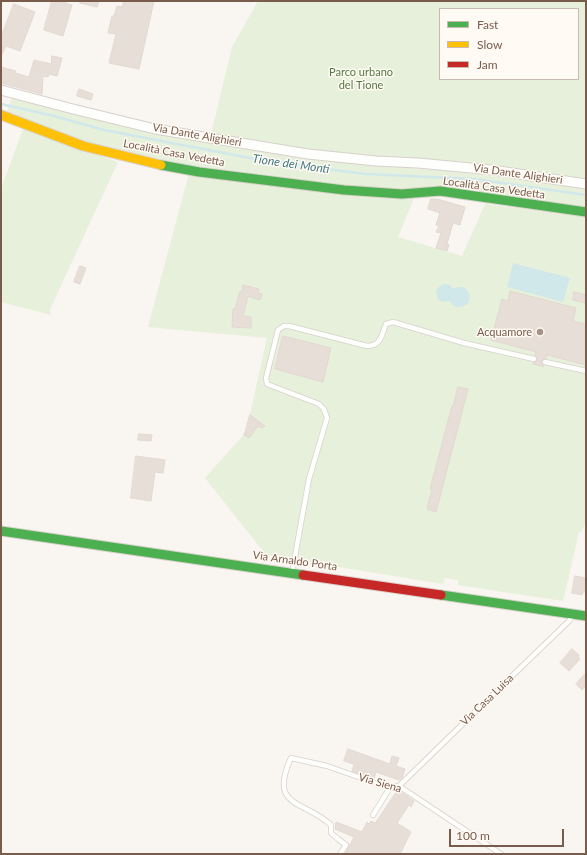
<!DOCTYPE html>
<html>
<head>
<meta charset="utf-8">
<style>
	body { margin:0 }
	#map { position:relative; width:587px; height:855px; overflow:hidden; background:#f9f5f0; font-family:Lato,sans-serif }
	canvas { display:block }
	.frame { position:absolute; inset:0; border:2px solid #7a5c4d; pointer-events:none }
	.legend { position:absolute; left:439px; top:8px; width:140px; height:72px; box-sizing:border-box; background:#fffaf3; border:1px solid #cabbb1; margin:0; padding:5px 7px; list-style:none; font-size:12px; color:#7a5c4d }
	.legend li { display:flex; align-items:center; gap:8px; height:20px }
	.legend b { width:20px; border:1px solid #cabbb1 }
	.scale { position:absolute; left:449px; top:829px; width:115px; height:18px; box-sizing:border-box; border:2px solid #7a5c4d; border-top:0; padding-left:5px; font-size:12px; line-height:14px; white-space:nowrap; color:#7a5c4d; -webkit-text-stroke:3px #fffaf3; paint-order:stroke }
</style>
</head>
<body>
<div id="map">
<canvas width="587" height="855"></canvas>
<div class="frame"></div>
<ul class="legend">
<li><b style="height:5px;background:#4caf50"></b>Fast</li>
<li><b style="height:5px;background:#ffc107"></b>Slow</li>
<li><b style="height:5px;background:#c62828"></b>Jam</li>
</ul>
<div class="scale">100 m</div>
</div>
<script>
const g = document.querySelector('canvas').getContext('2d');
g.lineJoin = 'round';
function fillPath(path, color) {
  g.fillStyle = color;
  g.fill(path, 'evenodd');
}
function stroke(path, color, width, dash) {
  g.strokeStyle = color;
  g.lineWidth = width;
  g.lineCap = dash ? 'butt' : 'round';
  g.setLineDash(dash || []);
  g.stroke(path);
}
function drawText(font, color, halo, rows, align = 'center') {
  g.font = font + ' Lato,sans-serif';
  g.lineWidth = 3;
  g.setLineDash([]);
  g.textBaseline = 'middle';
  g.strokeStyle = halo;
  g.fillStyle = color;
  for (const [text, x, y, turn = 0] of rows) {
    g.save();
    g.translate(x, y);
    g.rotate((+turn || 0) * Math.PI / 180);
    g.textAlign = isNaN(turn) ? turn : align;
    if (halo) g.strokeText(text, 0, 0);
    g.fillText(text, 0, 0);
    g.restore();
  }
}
const green = new Path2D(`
	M258 1H586V181L365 157 299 149 211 134 232 47ZM440 9H578V79H440Z
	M12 97 134 128 300 158 459 172 586 188V209L378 189 183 164 89 143 7 112Z
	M23 129 118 162 52 305 50 310 51 315 1 302V189Z
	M189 173 414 198 398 237 462 256 485 204 586 217V523L581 532H579L563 601 458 585V580L445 578 443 584 266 555 205 478 246 432 267 338 148 327Z`);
const water = new Path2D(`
	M513 263 570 278 563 302 507 287Z
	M444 284 450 285 453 289C471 280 476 306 460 307 455 308 452 304 450 301L443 302 438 299 436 291 439 287Z`);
const stream = new Path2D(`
	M1 104 54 116 104 130 271 162 366 174 474 179 586 195`);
const building = new Path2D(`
	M52 1H59L72 5 63 36 44 30Z
	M80 1H99L97 7 80 3Z
	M124 1H154L139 69 109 63 116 34 108 33 112 16H114L117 6 122 7Z
	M14 4 35 12 20 51 6 46 1 56V37Z
	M52 56 62 58 57 76 49 74 48 77 43 76 42 94 1 83V67L16 71 15 73 29 77 34 60 51 64Z
	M79 89 93 94 91 100 77 96Z
	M431 199H437L465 207 460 225 453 223 447 244 449 245 447 251 436 248 441 233 436 232 439 226 436 225 440 213 428 209Z
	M80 266 86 268 80 284 74 282Z
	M243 285 259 289 258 293 262 294 260 300 248 296 243 316 251 317V328L232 327 233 309H235L240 291 242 292Z
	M510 291 576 308 573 321 586 324V365L547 355 546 358 544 359 541 361 544 367 533 364V363L538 360 537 358 535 355 536 352 491 340 502 299 508 301Z
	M574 292 586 295V303L573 300Z
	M283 336 331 348 323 382 275 369Z
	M458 387 468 389 436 512 427 509 432 489H430L452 406H453Z
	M250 415 265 426 263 428 258 426 249 438 244 435 245 432Z
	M139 434 152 435 151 441 138 440Z
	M136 456 165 460 163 473 155 472 151 501 131 498Z
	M575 576 586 578V592H583L582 595 572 593Z
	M572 649 579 655 578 657 580 659 569 671 560 663Z
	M586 673V685L582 690 576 684Z
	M348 749 390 764 392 756 399 758 396 766 405 769 402 778 399 780 376 772 374 779 352 771 354 764 344 761Z
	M398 790 414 801 411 807 409 805 397 823 411 832 400 854H345L354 837 335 829 336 822 362 832 367 822 369 824 371 821 375 823Z`);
const lane = new Path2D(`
	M545 362 586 371
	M292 573 309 479 327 418 324 409 319 404 267 384 266 378 278 330 284 326H289L367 346C382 345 381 336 386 324L393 322 464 343 534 359
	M399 786 513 675 569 621 573 615
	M373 815 391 786
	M340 854 346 845 338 839 331 833V825C304 800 268 808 291 758L327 766 384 786H399L501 854`);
const street = new Path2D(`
	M1 90 73 109 155 129 308 154 376 161 418 163 492 170 586 184`);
const fast = new Path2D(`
	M161 165 199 172 344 190 402 194 440 191 586 212
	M1 531 303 575
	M441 595 586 616`);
const slow = new Path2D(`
	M1 115 83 146 161 165`);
const jam = new Path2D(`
	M303 575 441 595`);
const markers = [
	[540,332,4,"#a69286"]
];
const parkNames = [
	["Parco urbano",361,72],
	["del Tione",361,85]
];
const streetNames = [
	["Via Dante Alighieri",197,135,10],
	["Località Casa Vedetta",174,153,11],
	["Via Dante Alighieri",518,174,8],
	["Località Casa Vedetta",494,188,8],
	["Via Arnaldo Porta",295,561,8],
	["Via Casa Luisa",487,700,-44],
	["Via Siena",380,783,16]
];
const poiNames = [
	["Acquamore",532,332]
];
const waterNames = [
	["Tione dei Monti",291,164,8]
];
fillPath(green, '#e7f0db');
fillPath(water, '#d0e8ea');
stroke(stream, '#d0e8ea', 2.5);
fillPath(building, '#e6ded7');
stroke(building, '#e2d8d2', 1);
stroke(lane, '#d7d1cb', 6);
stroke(street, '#d7d1cb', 11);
stroke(fast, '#d9d2cb', 11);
stroke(slow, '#d9d2cb', 11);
stroke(jam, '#d9d2cb', 11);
stroke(lane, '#fefefd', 4.5);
stroke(street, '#fefefd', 9);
stroke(fast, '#4caf50', 9);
stroke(slow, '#ffc107', 9);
stroke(jam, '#c62828', 9);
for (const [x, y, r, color] of markers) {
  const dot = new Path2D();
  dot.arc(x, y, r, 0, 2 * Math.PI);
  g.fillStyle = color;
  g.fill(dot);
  stroke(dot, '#fffaf3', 1.5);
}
drawText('11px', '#537a41', '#fffaf3', parkNames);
drawText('11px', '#7a5c4d', '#fffaf3', streetNames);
drawText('11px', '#7a5c4d', '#fffaf3', poiNames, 'right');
drawText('italic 12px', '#437c86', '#fffaf3', waterNames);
</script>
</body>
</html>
